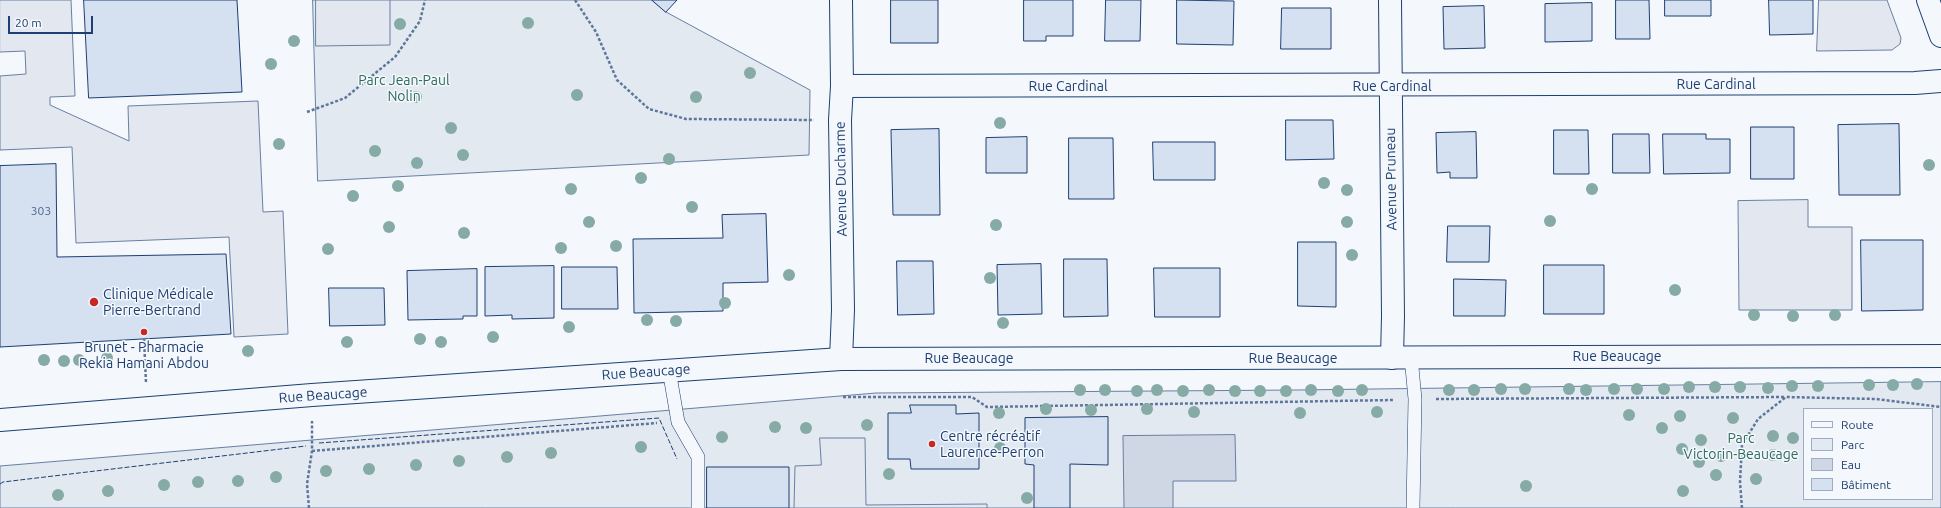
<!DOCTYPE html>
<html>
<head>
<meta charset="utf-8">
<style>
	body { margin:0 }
	#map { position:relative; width:1941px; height:508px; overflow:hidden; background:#f4f7fb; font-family:Ubuntu,sans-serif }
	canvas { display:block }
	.legend { position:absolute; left:1803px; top:408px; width:130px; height:92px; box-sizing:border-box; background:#f4f7fb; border:1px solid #9eadc5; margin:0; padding:5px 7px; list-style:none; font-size:12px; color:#1d3f73 }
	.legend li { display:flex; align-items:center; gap:8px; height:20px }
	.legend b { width:20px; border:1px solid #9eadc5 }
	.scale { position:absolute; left:8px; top:16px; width:85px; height:18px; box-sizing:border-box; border:2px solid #1d3f73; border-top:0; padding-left:5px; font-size:12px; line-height:14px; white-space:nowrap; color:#1d3f73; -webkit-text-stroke:3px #f4f7fb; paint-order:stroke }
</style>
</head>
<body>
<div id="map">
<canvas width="1941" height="508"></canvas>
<ul class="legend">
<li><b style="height:5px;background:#f4f7fb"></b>Route</li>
<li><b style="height:11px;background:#e3e9f0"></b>Parc</li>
<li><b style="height:11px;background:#cfd7e4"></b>Eau</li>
<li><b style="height:11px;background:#d5e0f0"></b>Bâtiment</li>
</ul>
<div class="scale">20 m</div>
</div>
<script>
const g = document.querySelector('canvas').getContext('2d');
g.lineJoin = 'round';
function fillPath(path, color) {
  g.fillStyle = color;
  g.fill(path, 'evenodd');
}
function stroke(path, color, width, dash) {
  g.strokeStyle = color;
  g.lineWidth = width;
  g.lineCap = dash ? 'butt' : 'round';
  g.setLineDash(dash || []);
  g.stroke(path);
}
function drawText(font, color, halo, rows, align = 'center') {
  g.font = font + ' Ubuntu,sans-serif';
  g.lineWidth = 3;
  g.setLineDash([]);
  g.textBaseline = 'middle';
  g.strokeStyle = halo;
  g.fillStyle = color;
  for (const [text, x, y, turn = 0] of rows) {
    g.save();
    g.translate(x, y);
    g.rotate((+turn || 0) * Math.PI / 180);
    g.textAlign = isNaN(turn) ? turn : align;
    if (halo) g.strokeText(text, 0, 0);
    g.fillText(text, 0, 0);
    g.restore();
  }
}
const green = new Path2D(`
	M313 0H652L666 12 810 90 809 155 318 181Z
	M1941 382V508H0V466L876 393 1298 390ZM1804 409H1932V499H1804Z`);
const parking = new Path2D(`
	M0 0H71L75 96 50 97V105L129 141 128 106 258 101 263 212 283 211 288 334 234 337 229 237 76 243 72 147 0 150V76L26 74 25 51 0 52Z
	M316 0H390V45L316 46Z
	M1819 0H1887L1901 38 1900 44 1892 50 1817 51Z
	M1808 200V227H1852V310H1739L1738 201Z
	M820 438H865L866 505 987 504V508H794L795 466 821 465Z`);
const water = new Path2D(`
	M1235 435 1236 481H1173V508H1124L1123 436Z`);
const building = new Path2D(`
	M84 0H237L242 92 89 98Z
	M652 0H677L666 12Z
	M891 0H938V43H891Z
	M1024 0H1073V36H1046V41H1024Z
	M1106 0H1141L1140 41H1105Z
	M1177 0 1234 1 1233 45 1177 44Z
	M1616 0H1649L1650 39H1616Z
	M1665 0H1711V16H1665Z
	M1769 0H1813V34L1770 35Z
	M1592 3V41L1545 42V4Z
	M1484 6 1485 48 1444 49 1443 7Z
	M1282 8H1331V49H1281Z
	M1286 120H1333L1334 159 1286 160Z
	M1899 124 1900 195H1839L1838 125Z
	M1751 127H1794V179H1751Z
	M939 129 940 215H893L891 130Z
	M1554 130H1588L1589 174H1554Z
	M1476 132 1477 178H1450V172L1437 173 1436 133Z
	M1613 134H1649L1650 173H1613Z
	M1663 134H1706V139H1730V173L1664 174Z
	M1027 137V173H986V138Z
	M1069 138H1113L1114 199H1069Z
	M1153 142H1215V180H1154Z
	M56 164 57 257 226 254 231 334 0 347V166Z
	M766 214 768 282 723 283V311L634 313 633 239 723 238 722 215Z
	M1448 226H1490L1489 262H1447Z
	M1861 240H1923V310L1862 311Z
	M1298 242H1336V307L1298 306Z
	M1064 259H1107L1108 316 1064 317Z
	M897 261H933L934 314 898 315Z
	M1041 264 1042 314 998 315 997 265Z
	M1544 265H1604V314H1544Z
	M554 266V318L512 319V315L485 316V267Z
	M562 267H617L618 309H562Z
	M1154 268H1220V317H1155Z
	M477 269V316H463V319L408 320 407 271Z
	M1454 279 1506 280 1505 316H1454Z
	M329 288H384L385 325 330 326Z
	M910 405H956V414L979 413V469H911L910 459H888V413H911Z
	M1108 417V465L1070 464V508H1034V465L1025 464V418Z
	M707 467H789V508H707Z`);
const path = new Path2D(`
	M575 0 596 32 617 80 649 109 686 119 814 120
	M307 112 345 98 395 57 420 21 425 0
	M144 339 146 383
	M843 397H972L987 407 1393 400
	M1436 399 1786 397
	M312 451 657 423
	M309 508 307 484 312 451V421
	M1742 508 1740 482 1742 445 1758 419 1786 397 1876 399 1941 407`);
const lane = new Path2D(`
	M1411 357 1415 399 1413 508
	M669 370 678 422 698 457V508`);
const street = new Path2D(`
	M841 0 842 86 840 120 843 310 841 359
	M1390 0 1393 316 1392 358
	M842 86 1915 83 1941 81`);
const secondary = new Path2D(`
	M1928 0 1941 36
	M0 420 312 395 841 359 1941 356`);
const fence = new Path2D(`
	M319 443 659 418 677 459
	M0 484 3 482 306 446`);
const trees = [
	[528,23],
	[400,24],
	[294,41],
	[271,64],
	[750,73],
	[577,95],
	[416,97],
	[696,97],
	[1000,123],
	[451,128],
	[279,144],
	[375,151],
	[463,155],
	[669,159],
	[417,163],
	[1929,165],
	[641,178],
	[1324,183],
	[398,186],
	[571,189],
	[1592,189],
	[1347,190],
	[353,196],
	[692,207],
	[1550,221],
	[589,222],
	[1347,222],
	[996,225],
	[389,227],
	[464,233],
	[616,246],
	[561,248],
	[328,249],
	[1352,255],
	[789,275],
	[990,278],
	[1675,290],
	[725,303],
	[1754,315],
	[1835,315],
	[1793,316],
	[647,320],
	[676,321],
	[1003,323],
	[569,327],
	[493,337],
	[420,339],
	[347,342],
	[441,342],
	[248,351],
	[107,358],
	[44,360],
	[79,360],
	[64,361],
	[1917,384],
	[1869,385],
	[1893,385],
	[1792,386],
	[1818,386],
	[1689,387],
	[1715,387],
	[1740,387],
	[1768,388],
	[1501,389],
	[1525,389],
	[1569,389],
	[1614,389],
	[1637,389],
	[1664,389],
	[1080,390],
	[1105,390],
	[1157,390],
	[1209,390],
	[1311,390],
	[1362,390],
	[1449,390],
	[1474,390],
	[1586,390],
	[1137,391],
	[1183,391],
	[1235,391],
	[1260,391],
	[1286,391],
	[1338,391],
	[1046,409],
	[1147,409],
	[1091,410],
	[1194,412],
	[1377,412],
	[999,413],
	[1300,413],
	[1629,415],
	[1680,416],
	[1733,418],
	[867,425],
	[775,427],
	[806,428],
	[1662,428],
	[1773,436],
	[722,437],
	[1793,438],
	[1701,440],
	[641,447],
	[1000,448],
	[1682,449],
	[551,453],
	[1773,455],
	[1721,456],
	[507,457],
	[459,461],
	[1699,462],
	[416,465],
	[369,469],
	[326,471],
	[889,474],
	[1716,475],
	[276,477],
	[1756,479],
	[238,481],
	[198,482],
	[164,485],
	[1526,486],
	[108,491],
	[1683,491],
	[58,495],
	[1027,498]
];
const markers = [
	[94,302,5,"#c62828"],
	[144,332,4,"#c62828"],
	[932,444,4,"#c62828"]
];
const numberNames = [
	["303",41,211]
];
const parkNames = [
	["Parc Jean-Paul",404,80],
	["Nolin",404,96],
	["Parc",1741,438],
	["Victorin-Beaucage",1741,454]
];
const streetNames = [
	["Rue Cardinal",1716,84],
	["Rue Cardinal",1068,86],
	["Rue Cardinal",1392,86],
	["Avenue Ducharme",841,179,-91],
	["Avenue Pruneau",1391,179,-91],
	["Rue Beaucage",1617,356],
	["Rue Beaucage",969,358],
	["Rue Beaucage",1293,358],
	["Rue Beaucage",646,372,-4],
	["Rue Beaucage",323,395,-4]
];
const poiNames = [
	["Clinique Médicale",103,294],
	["Pierre-Bertrand",103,310],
	["Brunet - Pharmacie",144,347,"center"],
	["Rekia Hamani Abdou",144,363,"center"],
	["Centre récréatif",940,436],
	["Laurence-Perron",940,452]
];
fillPath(green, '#e3e9f0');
stroke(green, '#687fa3', 1);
fillPath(parking, '#e3e8f0');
stroke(parking, '#687fa3', 1);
fillPath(water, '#cfd7e4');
stroke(water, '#687fa3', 1);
fillPath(building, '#d5e0f0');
stroke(building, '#1d3f73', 1);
stroke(lane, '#1d3f73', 14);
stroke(street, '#1d3f73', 24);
stroke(secondary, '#1d3f73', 24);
stroke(path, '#5e769c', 2.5, [3, 2]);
stroke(lane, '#f4f7fb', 13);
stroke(street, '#f4f7fb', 22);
stroke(secondary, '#f4f7fb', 22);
stroke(fence, '#1d3f73', 1, [5, 2]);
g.fillStyle = '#86aba6';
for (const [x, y] of trees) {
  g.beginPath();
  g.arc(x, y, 6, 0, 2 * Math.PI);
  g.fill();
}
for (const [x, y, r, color] of markers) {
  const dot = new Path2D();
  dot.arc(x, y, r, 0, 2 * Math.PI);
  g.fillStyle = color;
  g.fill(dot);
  stroke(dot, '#f4f7fb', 1.5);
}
drawText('12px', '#4b6792', null, numberNames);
drawText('14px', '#2c6c60', '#f4f7fb', parkNames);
drawText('14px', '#1d3f73', '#f4f7fb', streetNames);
drawText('14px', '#1d3f73', '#f4f7fb', poiNames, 'left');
</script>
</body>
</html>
